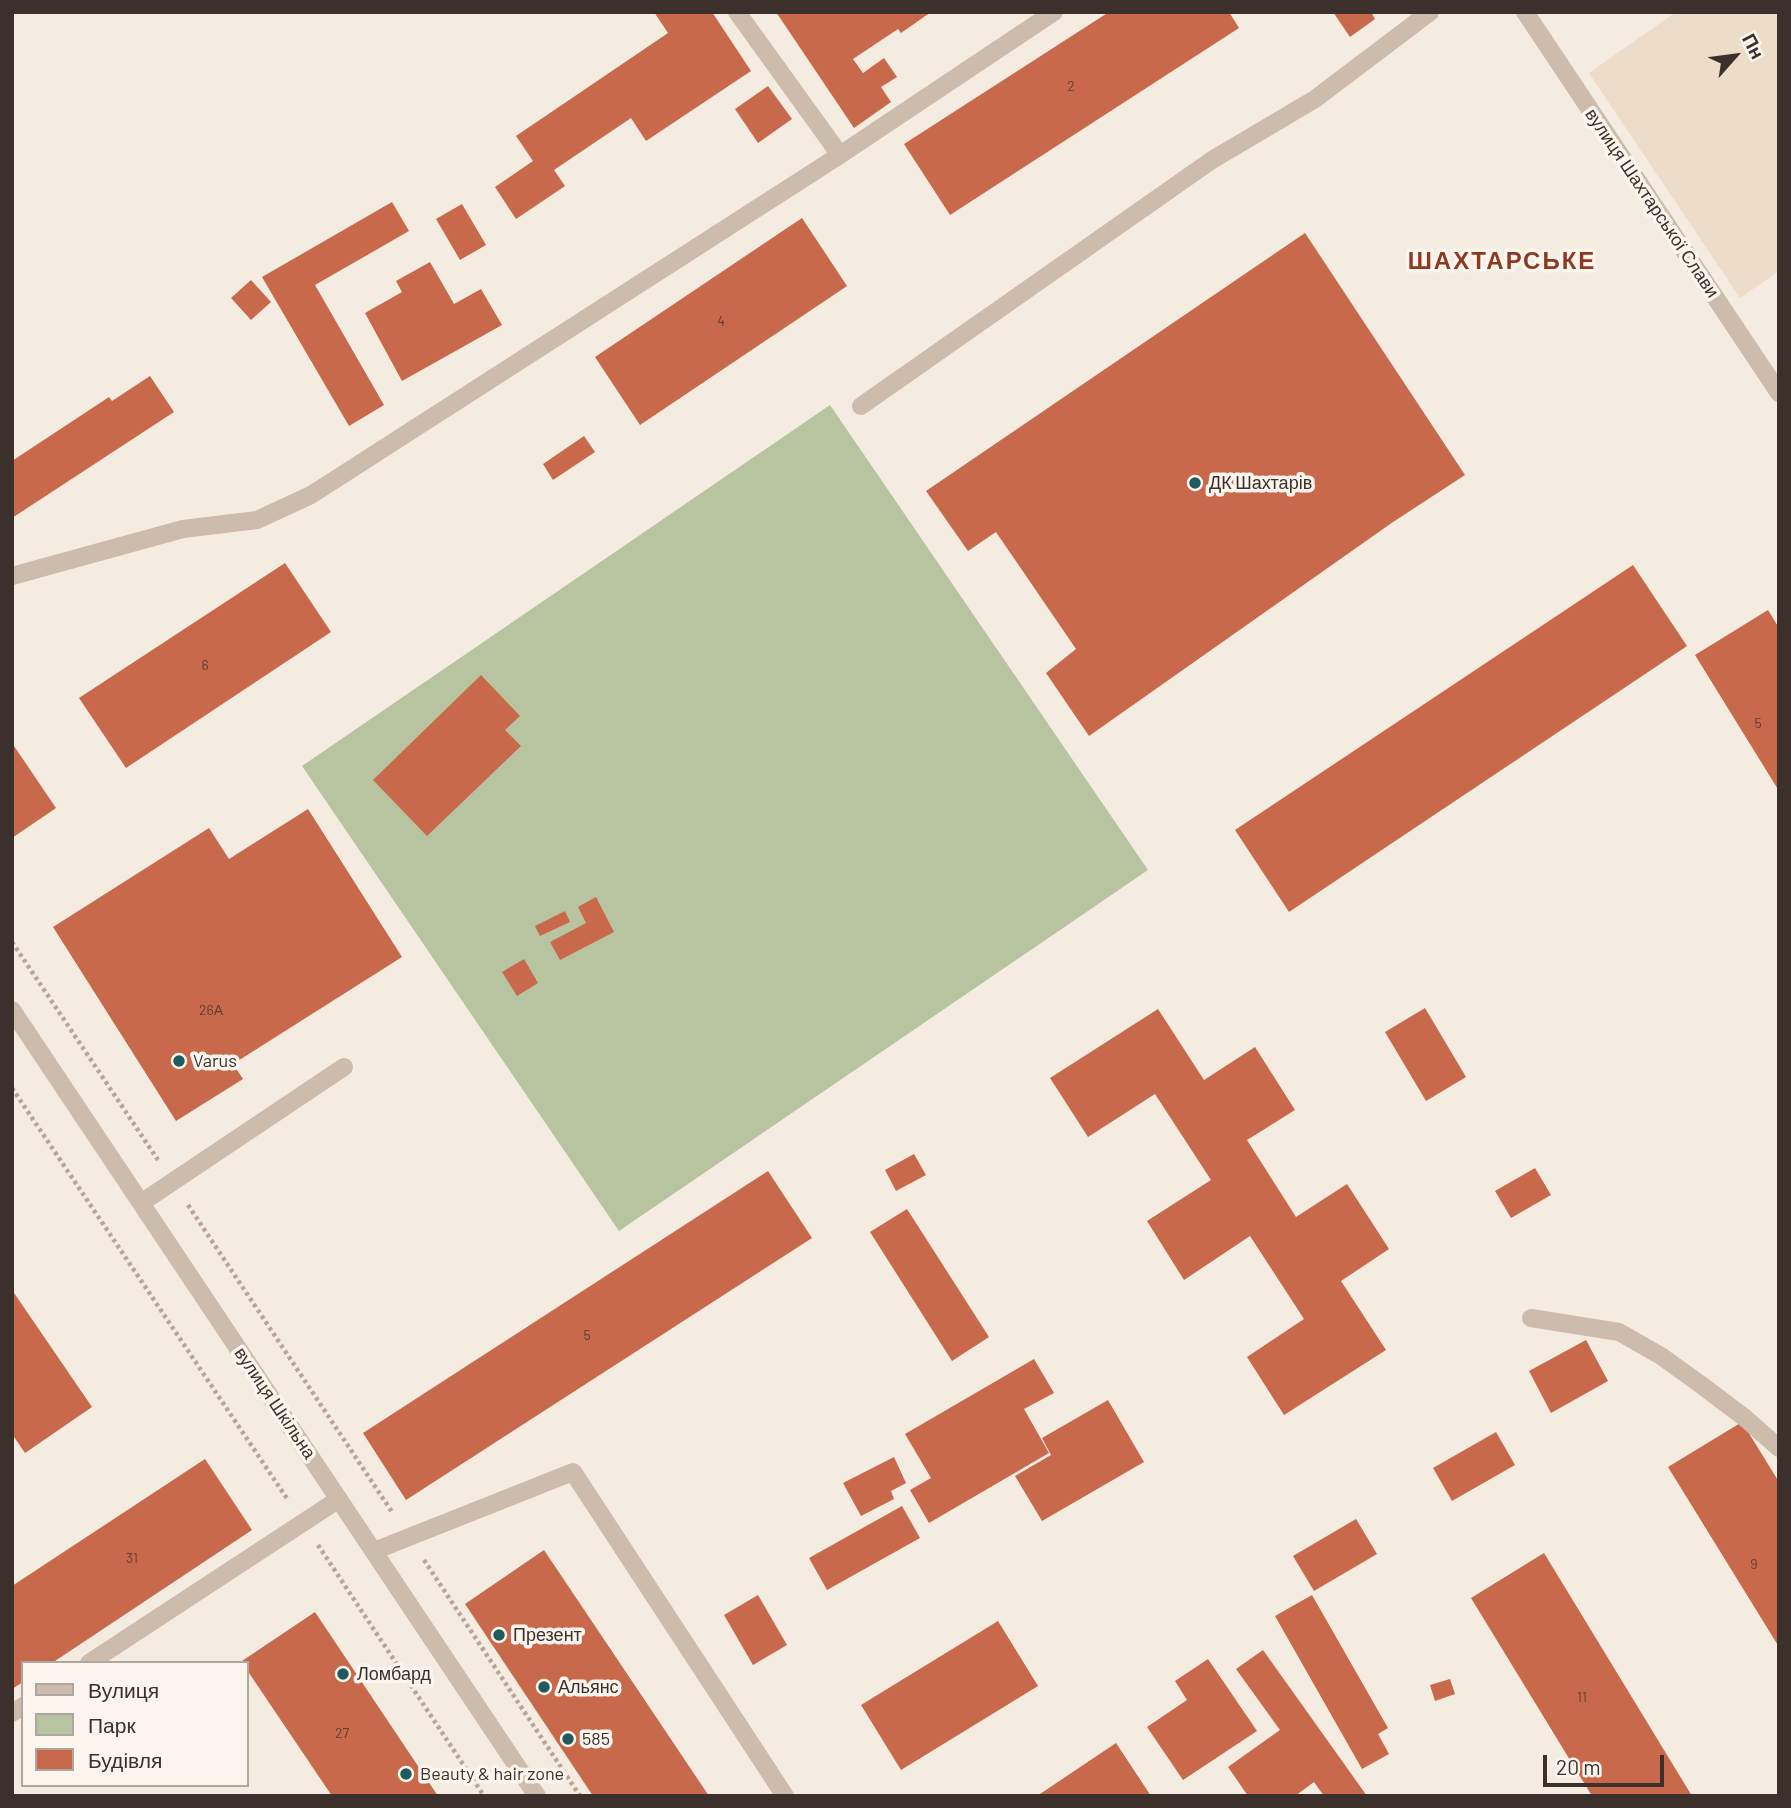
<!DOCTYPE html>
<html>
<head>
<meta charset="utf-8">
<style>
	body { margin:0 }
	#map { position:relative; width:1791px; height:1808px; overflow:hidden; background:#f4ebe1; font-family:Barlow,sans-serif }
	canvas { display:block }
	.frame { position:absolute; inset:0; border:14px solid #3b302b; pointer-events:none }
	.legend { position:absolute; left:21px; top:1661px; width:228px; height:126px; box-sizing:border-box; background:#fbf5ee; border:2px solid #aea6a0; margin:0; padding:9px 12px; list-style:none; font-size:21px; color:#3b302b }
	.legend li { display:flex; align-items:center; gap:14px; height:35px }
	.legend b { width:35px; border:2px solid #aea6a0 }
	.north { position:absolute; left:1700px; top:21px; width:70px; height:70px; -webkit-text-stroke:5px #fbf5ee; paint-order:stroke; rotate:62deg; font-size:19px; font-weight:700; line-height:28px; text-align:center; color:#3b302b }
	.north::after { content:''; display:block; margin:auto; width:24px; height:32px; background:#3b302b; clip-path:polygon(50% 0,100% 100%,50% 72%,0 100%) }
	.scale { position:absolute; left:1543px; top:1755px; width:121px; height:32px; box-sizing:border-box; border:4px solid #3b302b; border-top:0; padding-left:9px; font-size:21px; line-height:24px; white-space:nowrap; color:#3b302b; -webkit-text-stroke:5px #fbf5ee; paint-order:stroke }
</style>
</head>
<body>
<div id="map">
<canvas width="1791" height="1808"></canvas>
<div class="frame"></div>
<ul class="legend">
<li><b style="height:9px;background:#cdbbac"></b>Вулиця</li>
<li><b style="height:19px;background:#b8c4a0"></b>Парк</li>
<li><b style="height:19px;background:#c8694b"></b>Будівля</li>
</ul>
<div class="north">Пн</div>
<div class="scale">20 m</div>
</div>
<script>
const g = document.querySelector('canvas').getContext('2d');
g.lineJoin = 'round';
function fillPath(path, color) {
  g.fillStyle = color;
  g.fill(path, 'evenodd');
}
function stroke(path, color, width, dash) {
  g.strokeStyle = color;
  g.lineWidth = width;
  g.lineCap = dash ? 'butt' : 'round';
  g.setLineDash(dash || []);
  g.stroke(path);
}
function drawText(font, color, halo, rows, align = 'center') {
  g.font = font + ' Barlow,sans-serif';
  g.lineWidth = 7;
  g.setLineDash([]);
  g.textBaseline = 'middle';
  g.strokeStyle = halo;
  g.fillStyle = color;
  for (const [text, x, y, turn = 0] of rows) {
    g.save();
    g.translate(x, y);
    g.rotate((+turn || 0) * Math.PI / 180);
    g.textAlign = isNaN(turn) ? turn : align;
    if (halo) g.strokeText(text, 0, 0);
    g.fillText(text, 0, 0);
    g.restore();
  }
}
const green = new Path2D(`
	M830 405 1148 870 619 1231 302 766Z`);
const plaza = new Path2D(`
	M1676 12H1779V271L1740 298 1589 73Z`);
const building = new Path2D(`
	M654 12H712L751 71 646 141 631 118 554 170 565 186 516 219 495 187 533 161 516 136 668 33Z
	M776 12H931L901 33 898 29 853 59 863 73 884 58 897 77 881 87 891 102 854 128Z
	M1109 12H1229L1239 28 950 215 904 144Z
	M1333 12H1371L1375 19 1350 37Z
	M768 86 792 119 758 143 735 109Z
	M392 202 409 231 315 285 384 405 349 426 262 277Z
	M462 204 486 245 460 260 436 219Z
	M802 218 847 286 640 425 595 357Z
	M1305 233 1465 475 1393 522 1089 736 1046 673 1076 649 996 532 968 551 926 491Z
	M430 262 454 304 481 289 502 325 402 381 365 313 402 292 396 281Z
	M251 280 271 302 251 320 231 298Z
	M150 376 174 412 12 518V461L109 397 112 401Z
	M584 436 595 452 553 480 543 464Z
	M285 563 331 632 126 768 79 698Z
	M1633 565 1687 646 1289 912 1235 830Z
	M1768 610 1779 628V791L1695 655Z
	M481 675 520 716 505 730 521 746 427 836 373 780Z
	M12 743 56 808 12 838Z
	M308 809 402 957 233 1064 243 1079 176 1121 53 927 209 828 229 859Z
	M596 897 614 932 560 960 550 942 586 923 578 907Z
	M565 911 570 922 540 936 535 926Z
	M524 959 538 983 517 996 502 972Z
	M1425 1008 1466 1077 1426 1101 1385 1032Z
	M1158 1009 1204 1080 1255 1047 1295 1110 1247 1140 1296 1217 1347 1184 1389 1249 1341 1281 1386 1350 1284 1415 1247 1357 1304 1319 1250 1236 1184 1280 1147 1221 1211 1180 1155 1094 1088 1137 1050 1078Z
	M914 1154 926 1175 896 1191 885 1170Z
	M1535 1168 1551 1195 1511 1218 1495 1191Z
	M768 1171 812 1238 406 1500 363 1433Z
	M907 1209 989 1337 952 1361 870 1232Z
	M12 1290 92 1407 25 1453 12 1434Z
	M1586 1340 1608 1381 1551 1413 1529 1371Z
	M1034 1359 1054 1393 1024 1409 1049 1453 929 1523 910 1490 931 1478 905 1434Z
	M1108 1400 1144 1462 1042 1521 1015 1476 1051 1455 1042 1438Z
	M1742 1422 1779 1482V1647L1668 1467Z
	M1496 1432 1515 1465 1452 1501 1433 1468Z
	M894 1457 906 1483 891 1491 894 1499 861 1516 843 1483Z
	M205 1459 252 1530 52 1663H23V1682L12 1689V1586Z
	M902 1506 920 1538 827 1590 809 1558Z
	M1356 1519 1377 1554 1314 1591 1293 1556Z
	M544 1550 709 1796H593L465 1604Z
	M1544 1553 1692 1796H1592L1471 1598Z
	M758 1595 787 1645 753 1665 724 1615Z
	M1312 1595 1388 1728 1378 1734 1389 1754 1362 1769 1275 1616Z
	M315 1612 438 1796H332L247 1670V1663H239Z
	M998 1621 1038 1686 901 1770 861 1705Z
	M1263 1650 1367 1796H1324L1314 1782 1295 1796H1248L1228 1767 1280 1730 1236 1669Z
	M1208 1659 1257 1731 1183 1780 1147 1727 1187 1700 1175 1681Z
	M1450 1679 1455 1694 1435 1701 1430 1685Z
	M1116 1743 1151 1796H1037Z`);
const path = new Path2D(`
	M12 942 158 1160
	M12 1088 288 1500
	M188 1205 392 1512
	M318 1545 484 1796
	M424 1560 580 1796`);
const minor = new Path2D(`
	M737 12 840 155
	M1525 12 1779 393
	M861 406 1212 160 1315 99 1430 12
	M12 576 183 529 257 520 311 495 840 155 1054 12
	M12 1010 537 1796
	M141 1203 344 1067
	M1531 1318 1619 1332 1661 1356 1700 1384 1745 1418 1779 1448
	M374 1551 573 1472 785 1796
	M89 1663 339 1499
	M12 1713 23 1706`);
const markers = [
	[1195,483,7,"#1f5a5e"],
	[179,1061,7,"#1f5a5e"],
	[499,1635,7,"#1f5a5e"],
	[343,1674,7,"#1f5a5e"],
	[544,1687,7,"#1f5a5e"],
	[568,1739,7,"#1f5a5e"],
	[406,1774,7,"#1f5a5e"]
];
const numberNames = [
	["2",1071,86],
	["4",721,321],
	["6",205,665],
	["5",1758,723],
	["26А",211,1010],
	["5",587,1335],
	["31",132,1558],
	["9",1754,1564],
	["11",1582,1697],
	["27",342,1733]
];
const streetNames = [
	["вулиця Шахтарської Слави",1652,203,56],
	["вулиця Шкільна",275,1403,56]
];
const poiNames = [
	["ДК Шахтарів",1209,483],
	["Varus",193,1061],
	["Презент",513,1635],
	["Ломбард",357,1674],
	["Альянс",558,1687],
	["585",582,1739],
	["Beauty & hair zone",420,1774]
];
const districtNames = [
	["ШАХТАРСЬКЕ",1502,261]
];
fillPath(green, '#b8c4a0');
fillPath(plaza, '#ecdcc8');
fillPath(building, '#c8694b');
stroke(path, '#b9a596', 4.5, [3.5, 3.5]);
stroke(minor, '#cdbbac', 18);
for (const [x, y, r, color] of markers) {
  const dot = new Path2D();
  dot.arc(x, y, r, 0, 2 * Math.PI);
  g.fillStyle = color;
  g.fill(dot);
  stroke(dot, '#fbf5ee', 2.5);
}
drawText('14px', '#5e3e33', null, numberNames);
drawText('18px', '#3b302b', '#fbf5ee', streetNames);
drawText('18px', '#3b302b', '#fbf5ee', poiNames, 'left');
g.letterSpacing = '2px';
drawText('bold 24px', '#8c3b22', '#fbf5ee', districtNames);
g.letterSpacing = '0px';
</script>
</body>
</html>
